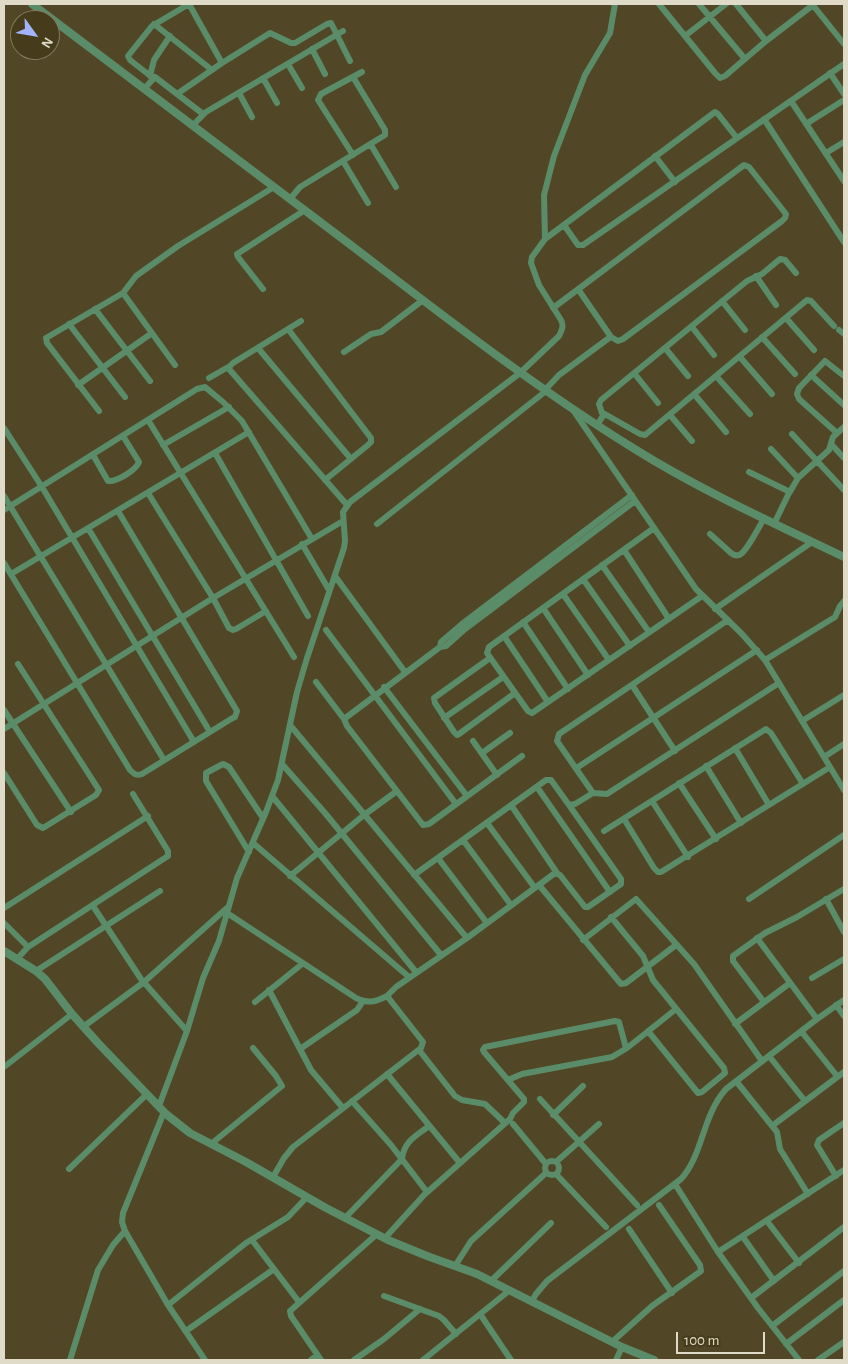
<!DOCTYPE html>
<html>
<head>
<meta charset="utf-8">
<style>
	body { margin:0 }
	#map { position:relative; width:848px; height:1364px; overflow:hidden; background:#514726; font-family:"Alegreya Sans",sans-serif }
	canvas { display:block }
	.frame { position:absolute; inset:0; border:5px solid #e0dbc8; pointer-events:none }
	.north { position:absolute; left:10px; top:10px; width:50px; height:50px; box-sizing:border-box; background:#463c1c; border:1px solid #847c61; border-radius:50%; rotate:122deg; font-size:14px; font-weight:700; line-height:20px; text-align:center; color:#e0dbc8 }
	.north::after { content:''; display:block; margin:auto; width:18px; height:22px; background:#a1b3fd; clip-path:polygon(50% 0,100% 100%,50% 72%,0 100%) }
	.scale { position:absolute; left:676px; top:1332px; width:89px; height:22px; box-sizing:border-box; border:2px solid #e0dbc8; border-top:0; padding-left:6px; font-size:15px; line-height:18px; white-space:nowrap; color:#e0dbc8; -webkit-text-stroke:4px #463c1c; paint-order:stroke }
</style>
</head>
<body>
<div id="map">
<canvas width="848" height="1364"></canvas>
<div class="frame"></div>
<div class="north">N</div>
<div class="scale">100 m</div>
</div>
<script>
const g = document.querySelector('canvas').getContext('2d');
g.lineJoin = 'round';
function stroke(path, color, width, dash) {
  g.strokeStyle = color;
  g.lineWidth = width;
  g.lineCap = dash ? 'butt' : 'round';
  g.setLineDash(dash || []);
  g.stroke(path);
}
const minor = new Path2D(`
	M189 4 222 63
	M659 4 715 73 720 78 725 76 766 41 813 5
	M699 4 745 59
	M736 4 766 41
	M812 4 844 44
	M154 24 212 70
	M685 36 726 4
	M312 49 325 74
	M288 64 302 88
	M830 73 844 94
	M150 76 154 60 170 36
	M153 78 130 60 128 56 152 26 189 4
	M263 78 277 103
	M145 88 155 77 203 114
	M239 93 252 117
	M177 94 222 63 270 33 291 43H295L327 24 331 23 350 61
	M791 101 844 181
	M764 119 844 242
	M806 124 844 100
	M193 125 206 112 343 31
	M371 145 396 187
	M826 153 844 142
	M353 155 318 100 321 94 362 72
	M655 156 675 182
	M343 161 368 203
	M290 199 300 187 385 135V130L353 77
	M564 225 578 245H583L844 64
	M545 239 715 112 718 114 737 138
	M756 276 776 305
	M263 289 238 257 237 254 305 210
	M578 289 611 337
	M123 293 175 365
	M722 301 745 330
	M95 309 150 381
	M786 318 814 350
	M301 321 233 363 230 366 229 369 347 505
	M69 324 125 397
	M692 327 714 355
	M288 329 371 438V442L368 445 325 480
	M839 330 844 334
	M762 337 795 374
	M258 348 351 459
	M665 348 688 376
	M344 352 371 334 381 332 423 300
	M740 357 772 394
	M634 373 658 403
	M811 375 844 405
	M716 376 750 414
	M209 378 230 366
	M78 385 152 333
	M545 390 559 375 609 338 611 337 618 341 623 339 782 221 785 218 786 214 749 167 744 165 553 308
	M694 394 726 432
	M573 410 696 589 742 634 765 660 844 790
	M99 411 47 343 46 338 123 293 136 276 178 246 274 187
	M603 413 640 434 645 435 807 300 811 301 834 326
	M670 415 692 441
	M148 420 294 657
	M597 425 603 416 599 404 601 400 747 281 762 274 780 259 785 260 796 273
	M4 428 42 487 194 742
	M837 433 799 399 797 394 799 388 825 361 844 376
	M792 434 844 490
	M163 445 229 407
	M832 445 844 458
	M771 449 798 478
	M215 453 308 616
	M93 455 108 481C117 482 136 470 139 462L123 436
	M749 472 790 492
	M148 493 213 598 229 628 233 630 236 629 266 611
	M4 496 164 760
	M4 510 197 389 205 387 223 402 242 421 312 539
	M377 524 546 391
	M774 524 788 495 798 478 829 450 833 437 844 427
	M88 528 210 732
	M654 528 489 647 487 653 528 711 532 713 702 596
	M710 534 731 553C734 555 735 556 739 555 746 553 759 526 764 519
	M302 544 329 590
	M624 550 669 619
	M4 563 130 770C134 774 136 776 142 774L231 719 235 717 237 711 118 511
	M602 565 649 632
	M11 574 249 432
	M335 576 405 672
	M583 579 630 646
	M563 594 609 660
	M543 608 588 675
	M715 609 812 542
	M523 622 568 689
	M326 630 456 804
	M504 636 548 702
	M440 647 441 642 462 624 632 495
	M490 658 434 698 435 703 454 732 457 735 459 734 515 693
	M765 660 835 617 840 606 844 601
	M316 682 344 719
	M632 685 675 751
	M384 687 467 796
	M4 710 71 812
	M444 718 503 677
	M802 721 844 695
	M290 725 467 938
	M4 729 213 598 343 521
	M473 741 497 775
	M735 748 769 805
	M482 753 510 733
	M522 756 429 824 423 825 347 726 344 719 440 647 446 646 465 629 635 501
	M824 757 844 744
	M282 764 325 813 441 955
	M706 766 741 823
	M577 770 557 741 559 734 728 620
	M4 773 37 825 43 828 96 795 99 790 18 664
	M679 783 716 839
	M537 787 610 892
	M593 793 577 770 578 767 757 650
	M272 796 416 972
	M652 801 688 857
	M511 805 557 873
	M624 819 654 868 658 872H661L830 767
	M487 823 535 888
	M604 831 766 729 771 733 803 784
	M463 840 511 905
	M253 843 409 977
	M249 852 206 781V773L223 764 229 767 263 818
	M438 858 487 923
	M414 875 546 780H551L569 805 575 804 593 793 607 794 779 683
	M290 876 364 815 397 791
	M539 885 621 984 626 983 676 945
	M749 899 844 835
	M826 899 844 932
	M93 906 141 979 187 1031
	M4 908 148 816
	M227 913 356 998C369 1004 375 1002 387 996
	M611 917 643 956 653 980 724 1068 725 1073 702 1092 698 1093 648 1031
	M4 923 28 947
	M757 938 817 1019
	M583 940 636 899 694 964 762 1061
	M17 959 28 947 168 856V851L133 794
	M36 971 160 891
	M812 978 844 959
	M269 990 311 1070 343 1108
	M255 1002 302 964
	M764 1002 733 961V956L765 933 797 917 844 889
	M836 1005 844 1016
	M735 1024 790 983
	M83 1027 144 982 228 907
	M801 1031 837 1076
	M300 1049 357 1010 363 1001
	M419 1050 455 1096 462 1100 485 1104 505 1123
	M769 1056 805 1101
	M4 1067 72 1014
	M387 1074 460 1163
	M508 1080 522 1074 612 1057 627 1048 676 1009
	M736 1081 777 1132 780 1149 808 1194
	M540 1099 637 1205
	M352 1101 391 1145 427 1192
	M159 1106 187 1031 203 978 219 941 237 878 266 812 278 780 297 692 307 658 344 548 345 541 343 512 350 502 520 373 559 336C562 330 564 326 561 320L539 285 531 263 532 257 545 239 544 195 554 156 585 75 610 33 615 4
	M164 1112 123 1213 122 1222 125 1231 168 1305 205 1360
	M553 1115 583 1086
	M513 1124 546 1164
	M772 1126 844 1072
	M211 1144 282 1086 276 1076 253 1048
	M545 1168a7 7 0 1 1 14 0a7 7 0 1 1-14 0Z
	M556 1162 599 1124
	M69 1169 147 1094
	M556 1174 606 1227
	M836 1176 817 1145 819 1140 844 1123
	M273 1177 284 1158 293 1147 421 1048 423 1042 387 996 396 987 467 938 555 873 560 875 585 907H588L621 884V879L569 805
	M675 1184 718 1252 758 1308 799 1360
	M345 1218 402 1159C404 1141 416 1136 429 1126
	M767 1221 799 1263
	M629 1229 672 1293
	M743 1237 774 1281
	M385 1238 424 1195 510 1119 513 1113 524 1102V1099L484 1052 483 1050 485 1047 615 1021 619 1022 626 1048
	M252 1240 299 1302
	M718 1252 844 1170
	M455 1266 471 1241 546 1173
	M491 1281 551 1223
	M384 1296 439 1316 444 1320 456 1334
	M751 1298 844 1227
	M532 1301 536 1294 547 1281 681 1179C703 1155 702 1116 726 1089L817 1019 844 1000
	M168 1305 246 1243 288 1217 307 1197
	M480 1314 511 1360
	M772 1326 844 1271
	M186 1331 274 1269
	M612 1342 652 1306 701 1271 700 1265 659 1205
	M786 1344 844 1300
	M70 1360 98 1270 113 1245 125 1231
	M311 1360 317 1355
	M321 1360 291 1316 290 1311 377 1234
	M354 1360 384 1339 420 1309
	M423 1360 510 1290
	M616 1360 622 1347
	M818 1360 844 1342`);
const tertiary = new Path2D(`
	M32 4C140 85 248 167 356 249 446 318 536 388 633 448 700 490 773 523 844 557
	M4 951 36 971 45 979 72 1014 98 1043 166 1114 190 1133 246 1162 326 1208 388 1240 427 1256 477 1274 622 1347 654 1360`);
stroke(minor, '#5b8c6a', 6);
stroke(tertiary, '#5b8c6a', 8);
</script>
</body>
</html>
